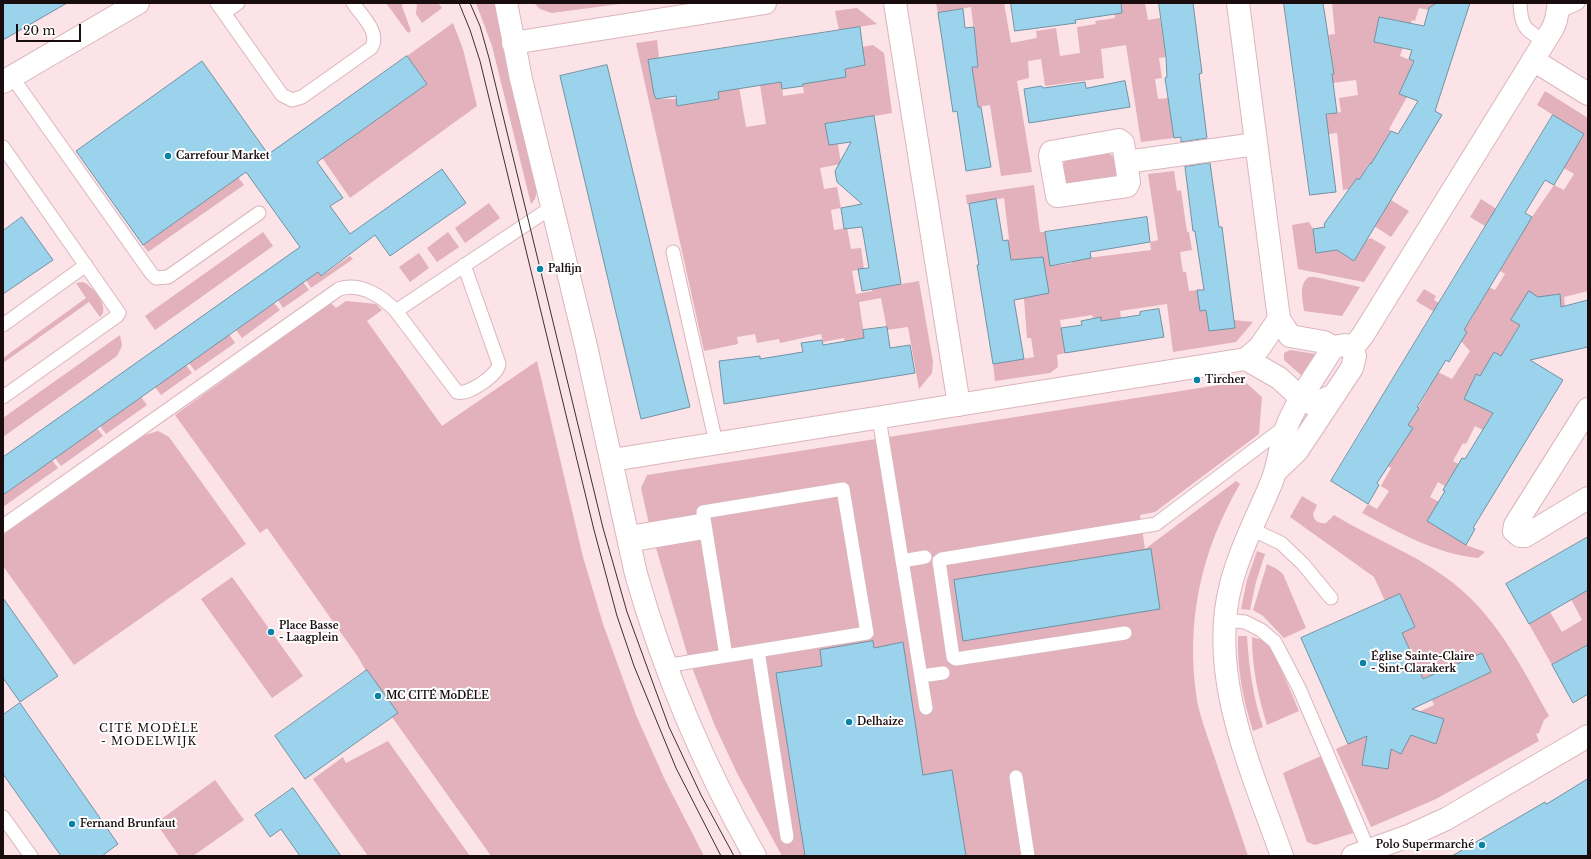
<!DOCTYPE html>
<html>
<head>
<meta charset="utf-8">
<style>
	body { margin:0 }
	#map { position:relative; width:1591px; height:859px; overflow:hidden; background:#fbe3e7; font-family:"Libre Baskerville",serif }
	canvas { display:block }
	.frame { position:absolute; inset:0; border:4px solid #190c0f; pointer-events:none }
	.scale { position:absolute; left:16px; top:24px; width:65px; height:18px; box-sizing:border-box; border:2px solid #190c0f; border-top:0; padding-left:5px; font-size:12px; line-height:14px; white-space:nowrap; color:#190c0f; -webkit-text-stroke:3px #fff; paint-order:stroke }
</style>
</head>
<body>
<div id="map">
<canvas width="1591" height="859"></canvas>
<div class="frame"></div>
<div class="scale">20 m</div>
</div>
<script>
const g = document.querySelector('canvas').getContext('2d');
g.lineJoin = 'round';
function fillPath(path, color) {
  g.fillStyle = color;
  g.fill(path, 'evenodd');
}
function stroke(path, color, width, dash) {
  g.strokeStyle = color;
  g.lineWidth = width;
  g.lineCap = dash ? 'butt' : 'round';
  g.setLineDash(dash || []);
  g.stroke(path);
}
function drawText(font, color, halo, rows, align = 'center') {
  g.font = font + ' "Libre Baskerville",serif';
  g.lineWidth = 4;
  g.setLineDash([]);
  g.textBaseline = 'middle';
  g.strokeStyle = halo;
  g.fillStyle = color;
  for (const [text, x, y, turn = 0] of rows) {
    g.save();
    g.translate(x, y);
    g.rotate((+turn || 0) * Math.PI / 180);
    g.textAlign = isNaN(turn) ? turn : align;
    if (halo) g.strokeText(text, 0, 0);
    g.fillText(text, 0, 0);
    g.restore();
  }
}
const green = new Path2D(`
	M386 3H403L402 6 411 31 408 33Z
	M417 3H438L442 8 422 23 416 14Z
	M476 3H496L504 53 537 191 535 199 531 204 492 46Z
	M534 3H627L552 13 540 9Z
	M936 3H1004L1011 43 1037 38 1036 31 1056 28 1060 56 1080 53 1077 27 1096 24 1095 21 1115 18 1113 3H1145L1148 20 1160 18 1166 57 1159 58 1162 78 1155 79 1158 99 1169 98 1174 138 1141 142 1126 45 1101 49 1104 78 1045 86 1041 59 1028 61 1029 78 1017 81 1032 172 1001 176 990 105 978 107 972 68 978 66 971 7 938 13Z
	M1332 3H1441L1429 10 1419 8 1415 21 1412 20 1400 56 1413 61 1405 86 1407 97 1389 129 1391 131 1372 164 1369 163 1359 180 1357 178 1352 185 1391 200 1409 211 1391 237 1345 207 1349 189 1343 190 1337 133 1328 134 1326 115 1341 112 1339 98 1358 95 1356 80 1324 84 1323 75 1334 74 1329 35 1335 34Z
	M857 8 877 24 839 30 835 11Z
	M453 23 463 49 477 106 350 198 303 130 336 148 427 84 407 56Z
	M657 40 659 58 648 60 656 99H676L678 106 719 99 717 85 738 81 746 127 766 124 760 85 781 78 783 96 804 93 800 69H845L865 65 862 47 873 45 884 53 892 113 826 124 829 145 838 144 841 164 820 168 824 189 837 187 841 208 831 210 834 230 847 228 851 249 861 248 864 269 852 271 856 294 872 291V289L919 281 933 362 932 373 919 389 908 327 887 330 881 298 859 302 866 347 847 351 844 338 823 342 821 334 780 343 779 339 757 343 755 334 737 337 738 344 704 351 636 43Z
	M1545 91 1588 118V291L1564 297 1565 306 1524 319 1509 343 1525 353 1504 394 1483 430 1475 426 1466 444 1463 443 1453 461 1462 466 1455 478 1451 476 1445 486 1438 482 1430 497 1439 502 1466 545 1485 552 1478 558C1436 554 1398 532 1362 513L1368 504 1377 509 1389 491 1381 486 1391 468 1388 466 1401 447 1365 425 1377 405 1409 424 1438 372 1452 379 1470 351 1461 341 1466 331 1416 301 1424 289 1436 296 1434 300 1439 303 1470 321 1489 287 1495 290 1505 274 1500 271 1520 237 1490 218 1485 226 1470 217 1481 199 1525 227 1554 185 1564 190 1574 174 1564 168 1584 134 1537 105Z
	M1107 152 1114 157 1117 174C1108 183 1078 189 1067 183L1063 165 1067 158Z
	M1174 171 1177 191 1181 190 1187 232H1189L1192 250 1180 252 1183 272H1186L1189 291 1197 290 1200 310H1206L1209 331 1235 328 1234 320 1253 322 1236 342 1173 352 1167 304 1120 311 1121 318 1101 321V317L1093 318 1092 315 1060 320 1065 353 1057 355 1058 367 1050 373 995 381 993 364 1034 357 1031 338H1027L1024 299 1017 300 1013 280 1017 279 1013 260H1007L1008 240 1009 239 1004 198 967 204 966 195 1034 185 1040 232H1045L1049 257H1051L1052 266 1072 263V260L1151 250 1150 242 1158 240 1148 174Z
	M238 177 244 185 148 252 143 245Z
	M489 203 500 218 465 243 455 228Z
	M1309 222 1313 229 1316 253 1337 250 1354 261 1366 240 1371 238 1386 247 1364 282 1298 269 1292 225Z
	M263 232 273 246 155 330 145 316Z
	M448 232 459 247 437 262 427 248Z
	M419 253 429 268 410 282 399 267Z
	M350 256 353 259 311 288 306 280 318 272 322 276Z
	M1309 277H1315L1360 287 1342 316 1304 311C1303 300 1298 284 1309 277Z
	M83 282C93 286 111 308 100 317L89 302 3 363V358L86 298 76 283Z
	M303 282 309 290 283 308 278 300Z
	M346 301 376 304 382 310 367 321 442 426 537 361 583 557 603 624 636 715 665 780 704 856H491L392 717 358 657 267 528 260 533 175 415 331 303 336 308Z
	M274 303 280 310 242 338 236 330Z
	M229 334 235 343 195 371 189 363Z
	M120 335 122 346 117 356 3 437V418Z
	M1290 350 1315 354 1317 356 1302 376 1284 360V353Z
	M186 365 192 373 161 395 155 387Z
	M1244 381 1262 397 1259 434 1155 512 1140 515 1145 549 1236 481 1240 484C1201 551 1185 622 1197 700 1200 716 1206 732 1211 747 1223 783 1236 820 1248 856H782L737 773 715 726 689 660 649 524 641 488 647 475Z
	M141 397 147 405 106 434 100 426Z
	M97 428 103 436 61 466 55 458Z
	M158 431 169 437 246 544 74 665 3 566V535L145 435Z
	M52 460 58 468 3 507V495Z
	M1302 496 1317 505 1313 514C1314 521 1319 524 1326 523L1334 515C1370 537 1411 552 1445 577 1494 611 1521 666 1549 716L1544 720 1539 733 1536 734 1539 741 1436 799 1371 827 1336 749 1434 705 1432 700 1491 672 1482 653 1423 679 1402 633 1414 627 1400 594 1385 601 1374 577 1290 517Z
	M1257 551 1265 554 1256 582 1250 610 1241 609 1247 580Z
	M1267 564 1277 569 1283 574 1306 628 1284 638 1263 616 1253 610Z
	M232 577 303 676 272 698 201 599Z
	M1588 590V645L1552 665 1529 624 1550 612 1562 632 1582 620 1571 599Z
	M1238 636H1247C1249 668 1253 697 1263 727L1253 731C1243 700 1237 669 1238 636Z
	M1252 637 1265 641 1273 650 1299 711 1267 725C1258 696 1252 667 1252 637Z
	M388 741 470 856H368L313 779 343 757 346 763Z
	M1321 756 1353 833 1315 845 1307 842 1283 773Z
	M215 780 244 820 193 856H179L156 823Z`);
const building = new Path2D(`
	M3 3H67L3 40Z
	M1011 3H1121L1122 13 1075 20 1076 23 1015 31Z
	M1159 3H1193L1202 73 1199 74 1207 138 1181 142V137L1174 138 1165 78 1167 77 1166 57Z
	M1284 3H1323L1334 74H1332L1337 113 1326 114 1336 192 1310 195Z
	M1437 3H1470L1435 111 1442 115 1354 261 1337 250 1316 253 1313 229 1325 227 1324 224 1357 178 1359 180 1370 163 1371 164 1391 131 1398 134 1418 101 1399 94 1414 61 1409 59 1412 50 1374 42 1379 17 1424 26 1429 8Z
	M963 9 965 28 974 27 978 67H972L978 107H981L991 167 966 171 957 111 953 112 938 13Z
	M860 27 865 65 845 69 846 77 803 84V86L782 89 781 82 718 92 719 99 677 106 676 96 656 99 654 94 648 60Z
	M407 56 427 84 317 162 343 198 330 206 350 234 442 169 466 203 390 256 375 235 321 276 318 272 3 495V457L300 247 246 172 143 245 76 151 202 61 268 154Z
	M607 65 690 407 641 419 560 76Z
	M1125 81 1130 107 1029 123 1024 89 1041 86 1044 88 1085 82 1086 88Z
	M1553 115 1584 134 1554 185 1545 180 1525 213 1532 217 1464 330 1467 332 1449 362 1446 360 1417 407 1419 408 1408 425 1413 428 1377 483 1379 485 1368 504 1331 481Z
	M874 116 901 284 862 291 858 269 869 268 862 227 844 229 841 208 862 204 837 182 835 171 851 142 829 145 825 124Z
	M1210 163 1219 227H1222L1235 328 1209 331 1206 310 1200 311 1197 290H1204L1195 231H1193L1185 167Z
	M996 199 1003 241 1008 240 1011 260 1043 257 1049 293 1014 300 1024 359 993 364 977 265H979L969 204Z
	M22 217 53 260 3 294V231Z
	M1147 217 1150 242 1090 252 1091 258 1050 266 1045 232Z
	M1529 291 1538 297 1560 294 1561 307 1588 300V347L1530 360 1563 380 1473 528 1475 529 1466 545 1427 521 1445 491 1443 490 1462 458 1465 459 1493 413 1464 399 1476 374 1480 376 1494 352 1501 356 1520 325 1511 320Z
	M1159 309 1164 337 1065 353 1061 328 1082 325 1081 321 1101 317V321L1140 315V312Z
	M887 327 890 348 910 345 915 373 724 404 719 361 760 356V359L803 352 801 343 822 340 823 345 864 338 863 330Z
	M1588 537V590L1529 624 1506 584Z
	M1151 549 1160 609 963 641 954 580Z
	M1400 594 1415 627 1402 633 1423 679 1482 653 1491 672 1412 709 1444 719 1436 744 1411 735 1401 754 1391 749 1388 769 1362 765 1367 736 1348 744 1301 638Z
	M3 598 58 676 20 702 3 678Z
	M873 641 874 648 903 642 923 775 952 770 966 856H805L776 673 822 666 820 650Z
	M1588 645V694L1573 703 1552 665Z
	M367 670 398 713 305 779 275 736Z
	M20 703 118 844 102 856H61L3 774V715Z
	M1588 779V856H1452L1545 802 1546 804Z
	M293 788 341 856H300L281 829 270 837 255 815Z`);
const service = new Path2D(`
	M217 3 282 95 292 100 302 97 371 48C381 33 362 16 353 3
	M1520 3C1521 28 1525 29 1545 42
	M1558 12 1578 3
	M224 13 238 3
	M12 77 151 273 156 278 168 277 259 213
	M3 147 119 313 117 316 3 397
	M673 252 716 443
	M396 311 457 392C467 396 498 375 499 364L464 265
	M3 325 86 265
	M879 418 926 708
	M3 526 339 289C360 282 382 296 396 311L552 207
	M1251 529 1281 543 1303 564 1331 598
	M627 533 704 520
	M630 545 706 532
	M902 561 925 557
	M1225 620 1245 622 1261 630 1275 642 1299 688 1369 851
	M1125 633 956 659 953 657 939 561 942 559 1156 524 1286 426
	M758 651 787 837
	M666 666 689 662 867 633 843 489 703 512 726 656
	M921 676 943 673
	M1016 777 1028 856
	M3 817 31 856`);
const minor = new Path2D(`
	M506 3 521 79 586 346 636 574C664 672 704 767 755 856
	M895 3 959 405
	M1238 3 1279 319 1290 336 1324 342 1333 347
	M513 43 765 3
	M1533 60 1588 94
	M3 82 138 3
	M1119 140 1123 143 1129 182 1127 186 1057 196 1050 156 1051 152Z
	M1126 162 1256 144
	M1246 359 1279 378 1302 399 1309 403H1316L1334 395
	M1588 409 1515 525 1514 531 1520 536H1525L1588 498
	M612 460 1246 359 1259 348 1279 319
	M1353 856 1411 835 1446 819 1588 736`);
const tertiary = new Path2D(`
	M1352 349 1363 335 1553 28 1556 20 1559 3
	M1276 471 1297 451 1352 368 1355 356 1352 349 1345 345 1333 347C1318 373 1298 398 1287 426 1279 446 1279 467 1270 486 1256 519 1240 550 1231 584 1207 676 1252 771 1282 856`);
const tram = new Path2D(`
	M459 3 470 30 480 61 594 530 617 616 634 666 676 768 721 856
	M470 3 480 26 489 58 603 528 627 612 669 727 701 795 734 856`);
const markers = [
	[168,156,4,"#0a82a8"],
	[540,269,4,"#0a82a8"],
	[1197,380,4,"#0a82a8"],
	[271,632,4,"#0a82a8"],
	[1363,663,4,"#0a82a8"],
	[378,696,4,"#0a82a8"],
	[849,722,4,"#0a82a8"],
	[72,824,4,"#0a82a8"],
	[1482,845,4,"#0a82a8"]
];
const poiNames = [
	["Carrefour Market",176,156],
	["Palfijn",548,269],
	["Tircher",1205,380],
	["Place Basse",279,626],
	["- Laagplein",279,638],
	["Église Sainte-Claire",1371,657],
	["- Sint-Clarakerk",1371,669],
	["MC CITÉ MoDÈLE",386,696],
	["Delhaize",857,722],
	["Fernand Brunfaut",80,824],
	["Polo Supermarché",1474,845,"right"]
];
const neighbourhoodNames = [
	["CITÉ MODÈLE",149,729],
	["- MODELWIJK",149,742]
];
fillPath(green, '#e2b1bb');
fillPath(building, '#9bd3ec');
stroke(building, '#7092a2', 1);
stroke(service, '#dbb5bd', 15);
stroke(minor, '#dbb5bd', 24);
stroke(tertiary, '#dbb5bd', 24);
stroke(service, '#fff', 13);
stroke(minor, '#fff', 22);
stroke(tertiary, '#fff', 22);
stroke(tram, '#3d2e32', 1);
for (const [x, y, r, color] of markers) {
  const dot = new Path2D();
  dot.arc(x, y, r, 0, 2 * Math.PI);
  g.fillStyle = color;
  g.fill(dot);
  stroke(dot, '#fff', 1.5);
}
drawText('bold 10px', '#190c0f', '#fff', poiNames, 'left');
g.letterSpacing = '1px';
drawText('11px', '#190c0f', '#fff', neighbourhoodNames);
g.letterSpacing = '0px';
</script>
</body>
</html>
